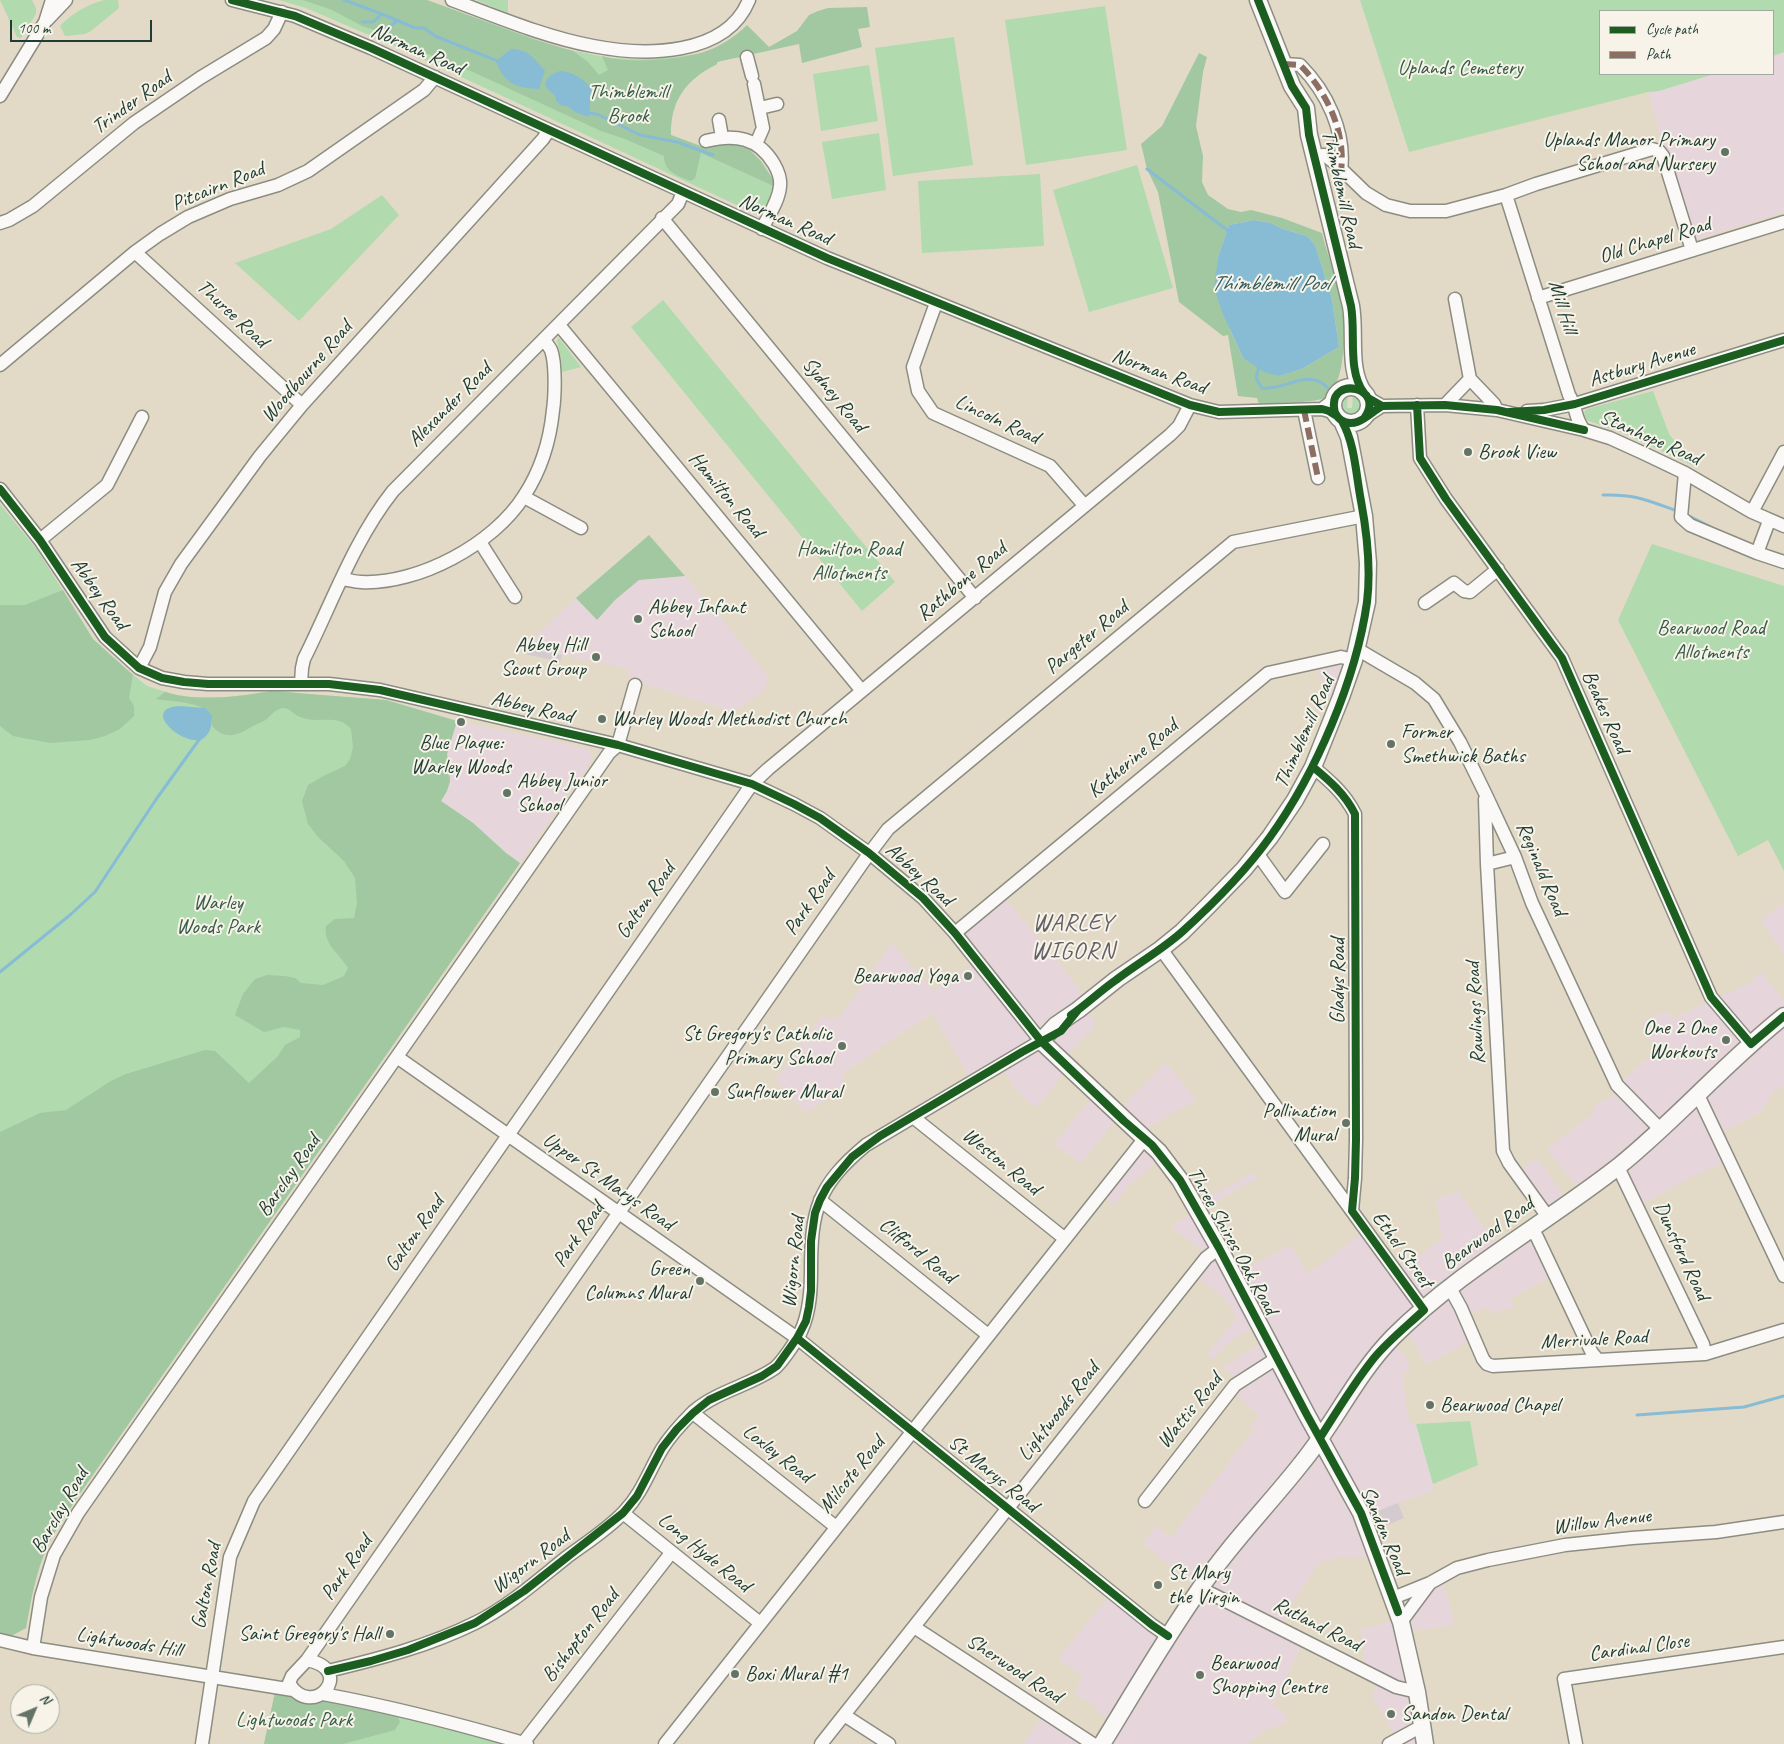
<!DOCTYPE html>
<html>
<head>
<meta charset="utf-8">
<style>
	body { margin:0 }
	#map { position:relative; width:1784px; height:1744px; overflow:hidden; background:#e2dac7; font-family:Caveat,sans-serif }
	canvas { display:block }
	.legend { position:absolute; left:1599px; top:10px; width:175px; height:65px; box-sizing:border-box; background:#f7f3e8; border:1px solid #a1aaa0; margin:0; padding:6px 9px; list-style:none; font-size:15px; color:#1f3d34 }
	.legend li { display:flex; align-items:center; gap:10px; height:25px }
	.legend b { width:25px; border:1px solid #a1aaa0 }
	.north { position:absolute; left:10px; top:1684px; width:50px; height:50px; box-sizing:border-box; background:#f7f3e8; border:1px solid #a1aaa0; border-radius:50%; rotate:45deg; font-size:14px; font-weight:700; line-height:20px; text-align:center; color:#1f3d34 }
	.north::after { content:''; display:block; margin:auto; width:18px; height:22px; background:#637467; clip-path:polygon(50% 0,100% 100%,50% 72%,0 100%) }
	.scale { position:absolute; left:10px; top:20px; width:142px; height:22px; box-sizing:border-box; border:2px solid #1f3d34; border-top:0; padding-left:6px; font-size:15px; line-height:18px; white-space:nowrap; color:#1f3d34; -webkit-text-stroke:4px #f7f3e8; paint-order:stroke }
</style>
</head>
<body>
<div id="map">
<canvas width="1784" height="1744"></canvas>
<ul class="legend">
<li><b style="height:6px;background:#1b5e20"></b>Cycle path</li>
<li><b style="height:6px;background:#8d6e63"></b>Path</li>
</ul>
<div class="north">N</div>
<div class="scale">100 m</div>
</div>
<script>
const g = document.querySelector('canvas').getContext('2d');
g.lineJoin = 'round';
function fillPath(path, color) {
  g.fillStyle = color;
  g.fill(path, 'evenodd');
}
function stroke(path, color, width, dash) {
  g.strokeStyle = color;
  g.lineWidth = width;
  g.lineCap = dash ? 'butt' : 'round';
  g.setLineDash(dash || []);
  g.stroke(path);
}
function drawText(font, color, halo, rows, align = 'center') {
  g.font = font + ' Caveat,sans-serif';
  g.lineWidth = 4;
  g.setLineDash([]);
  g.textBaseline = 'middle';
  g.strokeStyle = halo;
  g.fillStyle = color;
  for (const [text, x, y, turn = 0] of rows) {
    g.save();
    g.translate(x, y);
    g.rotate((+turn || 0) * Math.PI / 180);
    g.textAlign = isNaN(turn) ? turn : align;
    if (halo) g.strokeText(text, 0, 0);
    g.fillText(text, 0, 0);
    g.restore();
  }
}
const built = new Path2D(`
	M1784 52V212L1691 241 1648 92 1659 91 1714 74H1773V56Z
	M649 535 708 602 768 676 765 690 733 712 629 679V669L524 647 576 598Z
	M1345 657 1340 701 1330 697 1324 699 1318 662Z
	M457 721 566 744 587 749 591 753 592 758 591 762 520 863 506 853 473 823 441 801 445 795 450 781 447 754Z
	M1001 894 1053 955 1067 974 1089 1001 1084 1006 1096 1025 1062 1060 1069 1067 1036 1108 1015 1089 1000 1065 972 1081 932 1013 843 1073V1088L806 1113 775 1080 821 1018H839L892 943 933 991 961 973 977 961 955 933Z
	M1784 903V955L1761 920Z
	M1761 972 1784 1000V1086L1773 1092 1761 1112 1717 1135 1729 1160 1694 1176 1638 1206 1618 1167 1582 1193 1547 1149 1594 1113 1593 1106 1610 1098 1621 1090 1617 1085 1649 1057 1653 1047 1643 1021 1666 1011 1673 1018 1749 983Z
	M1166 1062 1183 1084 1197 1100 1152 1125 1142 1136 1118 1116 1081 1164 1054 1144 1096 1093 1116 1113Z
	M1145 1138 1163 1157 1130 1184 1114 1205 1101 1193Z
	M1537 1158 1569 1202 1548 1217 1516 1174Z
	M1255 1172 1258 1178 1198 1211 1234 1275 1291 1245 1308 1274 1366 1230 1396 1273 1442 1238 1436 1199 1458 1191 1501 1250 1532 1229 1555 1275 1510 1299 1514 1307 1507 1311 1505 1308 1493 1314 1489 1309 1484 1310 1482 1308 1465 1316 1474 1338 1426 1365 1416 1345 1403 1328 1390 1341 1410 1361 1407 1364 1410 1369 1402 1373 1407 1409 1410 1423 1416 1424 1434 1490 1362 1517 1377 1555 1368 1558 1338 1557 1319 1563 1294 1601 1280 1628 1304 1640 1273 1706 1285 1713 1288 1722 1266 1730 1246 1744H1102L1113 1726 1094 1706 1074 1692 1083 1676 1058 1659 1112 1592 1168 1635 1200 1588 1189 1581 1143 1543 1156 1526 1171 1538 1252 1432 1256 1433 1251 1424 1260 1417 1231 1390 1238 1382 1233 1375 1223 1367 1261 1343 1259 1323 1228 1343 1213 1359 1207 1354 1237 1317 1221 1295 1193 1274 1209 1255 1174 1230 1171 1226 1197 1211 1194 1205Z
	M1441 1577 1451 1608 1454 1625 1404 1632 1425 1744H1389L1398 1739 1372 1696 1380 1679 1360 1669 1365 1660 1360 1630 1400 1619 1397 1609Z
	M1045 1713 1093 1744H1023Z`);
const industrial = new Path2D(`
	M527 648 562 655 560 662 525 654Z
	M1398 1503 1404 1518 1368 1533 1362 1517Z`);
const green = new Path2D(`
	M0 0H32L36 8V14L21 38 17 37Z
	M104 0H118L119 8 91 31 85 34 65 36 60 26C72 13 87 5 104 0Z
	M279 0H427L560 48 610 58 648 59 676 57 702 53 713 49 732 58 717 62V64C687 79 670 100 671 135L714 151 721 162 773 186C770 196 767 209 758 215L397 47 306 8Z
	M476 0H508V13Z
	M1360 0H1784V52L1773 56V11H1600V74H1714L1659 91 1648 92 1409 152Z
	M1105 6 1127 150 1026 165 1005 20Z
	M954 37 973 165 893 176 875 48Z
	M869 65 878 121 821 131 813 74Z
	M879 133 886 190 832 199 822 142Z
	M1137 165 1173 288 1089 312 1053 190Z
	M1040 174 1044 246 922 253 918 181Z
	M382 195 399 215 299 321 235 263 331 229Z
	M663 300 895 582 862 611 631 327Z
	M559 338 581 367 562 372 561 359 557 340Z
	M1653 391 1669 434 1694 466 1623 433 1586 420 1584 412 1587 409Z
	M1353 393C1365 396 1369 415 1354 418 1339 420 1336 401 1348 394L1347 408H1352Z
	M0 504 38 551 93 639 120 664 147 686 179 696 190 697H226L281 691 316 695 386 700 457 721 447 754 450 781 447 791 441 801 473 823 506 853 520 863 74 1502C66 1516 55 1530 48 1545 36 1571 31 1600 26 1628L13 1635H0Z
	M1652 544 1784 586V871L1768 840 1738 856 1618 620Z
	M1470 1421 1478 1465 1433 1484 1416 1424Z
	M275 1692 396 1714 426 1724 479 1736 501 1744H264Z`);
const forest = new Path2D(`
	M303 0H427L533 39 573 51 588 62 599 75 608 70 602 56C629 64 674 60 701 53 718 48 735 37 747 25L769 47 797 31 809 15 818 11 828 8 867 7 870 27 858 29 862 47 802 63 799 44 717 62V64C687 79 670 100 671 135L703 147 720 144 736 145 749 149 761 161 774 181 773 186 701 153 695 178 691 181C678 176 664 172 664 156L625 139 601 131 462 67 425 53 401 39 362 26 332 10Z
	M1199 53 1207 57 1203 72 1196 126 1203 156 1202 182 1208 195 1228 209 1241 212 1251 210 1282 218 1322 233C1327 255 1337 276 1341 299 1345 322 1348 382 1326 397 1316 404 1273 402 1259 404L1257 398 1238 396 1228 335 1223 336 1179 302 1158 192 1147 169 1141 144 1162 126ZM1254 220 1271 223 1283 229 1307 236 1315 245 1332 299 1339 347 1302 369 1280 376 1243 358 1230 330 1217 272 1218 257 1229 225Z
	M649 535 685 576 639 580 615 600 597 620 576 598Z
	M63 590 93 639 133 675 129 698 134 706V716L120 729 105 736 90 740 50 743 13 736 0 726V605H25Z
	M271 691 386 700 457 721 447 754 450 781 447 791 441 801 473 823 506 853 520 863 74 1502C66 1516 55 1530 48 1545 36 1571 31 1600 26 1628L13 1635H0V1132L40 1113 66 1110 111 1081 126 1074 205 1050 215 1051 249 1083 278 1056 285 1045 300 1037V1030L284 1027 264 1032 235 1015 243 994 255 979 267 975 285 976 295 978 301 983 323 985 344 976 348 968C339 953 323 944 326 926L335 919 354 918 357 903 355 878 344 861 318 837 308 824 302 801 308 785 325 775 345 766 350 759 353 747 351 729C349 727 345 723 342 722 330 717 315 723 300 717 294 715 290 708 283 708 276 709 272 714 267 719 263 722 258 723 253 726 239 735 225 741 212 726V715C200 701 174 702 156 699L165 692C200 702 236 697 271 691Z
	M275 1692 396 1714 400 1722 395 1730 343 1744H264Z`);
const water = new Path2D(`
	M511 49C528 49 535 59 545 71L539 89C517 88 504 84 496 61Z
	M560 71C570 70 584 80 591 87L589 117 575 112 567 106H562L556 101 555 96 545 86C545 78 553 73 560 71Z
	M1254 220 1271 223 1283 229 1307 236 1315 245 1332 299 1339 347 1302 369 1280 376 1266 373 1243 358 1222 312 1214 288 1218 257 1229 225Z
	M179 706 205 708 212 715C212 723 211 732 205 737 190 752 137 709 179 706Z`);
const stream = new Path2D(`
	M344 0 382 14 415 28H424L435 36 500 62
	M362 22H373L382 14
	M388 35 389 27 398 20
	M586 112 599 115 640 135 677 142 713 155
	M1147 169 1227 230 1229 233
	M1259 367 1256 378 1262 388C1286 391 1307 367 1328 388
	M1603 495C1635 494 1647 500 1677 511
	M1689 516 1717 530
	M0 972 70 915 95 892 157 798 201 737
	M1637 1415 1744 1407 1784 1396`);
const minor = new Path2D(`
	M232 0 295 16 371 48 827 258 1190 405 1219 412 1322 409 1329 411 1337 416
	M452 0C498 17 545 37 593 46 644 56 726 57 749 0
	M47 20 66 0
	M747 57 752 76
	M1284 64 1300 65C1327 92 1346 132 1341 171
	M754 84 763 128 756 144
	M0 96 45 22 52 0
	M760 108 777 104
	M719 120 722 137
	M706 141C735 134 758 137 774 164 778 171 781 178 780 186 779 201 768 216 762 229
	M1315 156 1324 155 1335 163 1366 193 1386 205 1410 211H1446L1506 195 1536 184 1652 149 1659 151 1663 156 1692 250
	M1506 195 1569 395C1577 407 1574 418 1584 430
	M662 218 975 598
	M0 223 9 220 33 206 134 123 200 78 266 38 274 29 282 12
	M135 252 302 405
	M1538 298 1784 222
	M1455 299 1470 379
	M936 303 913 367 918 391 933 413 1050 466 1084 505
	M559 325 862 691
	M0 365 135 252 160 234 188 217 230 199 278 185 308 171 424 90 435 77
	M1368 398 1382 406 1445 405 1497 410 1584 430 1610 438 1643 453 1685 473 1752 512 1784 526
	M1417 405 1420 458 1446 499 1562 658 1711 997 1751 1044
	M1445 405 1470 379 1494 404 1497 410
	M1322 409 1335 399
	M1304 410 1318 478
	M1527 411 1544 410 1575 404 1784 340
	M1365 417 1382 406
	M1685 473 1681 517 1690 525 1757 553 1784 562
	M0 489 40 540 105 637 139 668 162 678 184 682 208 684H329L380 690 618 745 752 784 794 804 820 818 869 853 923 898 955 933 1041 1041 866 1145C817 1186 811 1210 811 1272 811 1295 809 1319 797 1339 791 1348 783 1361 775 1368 749 1386 717 1391 693 1412 682 1423 670 1436 662 1449 649 1471 642 1493 624 1512 608 1529 586 1543 567 1557 538 1580 508 1607 475 1623 429 1646 378 1659 328 1671
	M524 497 581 528
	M1752 512 1784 452
	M40 540 107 485 142 417
	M480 542 515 597
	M1757 553 1769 521
	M343 579C349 580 355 582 361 582 418 585 494 544 524 496 541 470 550 441 553 410 555 396 556 363 551 350 549 346 546 343 544 340
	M1425 603 1454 583 1464 591 1470 592 1498 569
	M1357 649 1415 683 1434 699 1460 742 1485 793 1515 857 1532 903 1617 1085 1661 1130
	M139 668 150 647 165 592 181 564 260 456 302 405 543 139 549 130
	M301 683 302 668 304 659C332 603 354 540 393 491L678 204 683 192
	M618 745 635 685
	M1313 767C1330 781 1345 794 1355 814L1356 1140 1355 1178 1352 1211
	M1485 799 1487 864 1503 1151 1509 1163 1548 1217
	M1257 853 1285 892 1323 844
	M1487 864 1515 857
	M955 933 1268 673 1341 657 1354 660
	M1161 949 1424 1310
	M397 1057 797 1338 1152 1625 1168 1636
	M1698 1095 1784 1276
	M913 1117 1064 1238
	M1618 1167 1703 1344 1705 1354
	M820 1200 988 1335
	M1532 1229 1537 1237 1592 1353 1598 1360
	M1450 1288 1461 1308 1483 1359 1487 1364 1493 1366 1705 1354 1784 1330
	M693 1413 836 1527
	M1145 1501 1235 1385 1277 1358
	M623 1513 760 1623
	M1200 1588 1396 1687 1417 1692
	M1393 1598 1430 1583 1457 1568 1488 1560 1565 1545 1632 1538 1716 1532 1784 1522
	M1401 1622 1430 1583
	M914 1627 1093 1744
	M0 1640 33 1648 293 1690
	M33 1648 41 1597 54 1555 78 1513 609 753 618 745
	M307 1660C358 1670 312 1722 289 1683L292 1676 307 1660 866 858 888 829 1233 542 1364 516
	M323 1694C393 1707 459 1724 527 1744
	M844 1715 889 1744
	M523 1743 671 1553
	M202 1744 230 1557 254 1501 752 784 768 769 1170 435 1179 426 1190 405
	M665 1744 1145 1138
	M821 1744 1206 1258 1219 1248
	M1389 1744 1422 1726
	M1576 1744 1564 1679 1784 1647`);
const major = new Path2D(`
	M1258 0 1292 86 1306 108 1309 135 1351 306C1356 333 1347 370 1364 393
	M1333 405a18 18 0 1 1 36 0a18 18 0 1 1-36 0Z
	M1041 1041 1159 1152 1180 1180 1219 1248 1307 1415 1361 1513 1401 1622 1417 1692 1425 1744
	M1041 1041 1056 1025 1078 1010 1117 979 1161 949 1182 932 1208 906 1244 869 1270 837 1295 800 1313 767 1341 697 1354 660 1367 602 1368 563 1364 516 1349 437 1342 421
	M1102 1744C1134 1692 1164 1640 1199 1590 1229 1545 1268 1506 1301 1464 1335 1423 1355 1376 1393 1337 1460 1270 1545 1224 1619 1166 1677 1119 1726 1062 1784 1016`);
const quiet = new Path2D(`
	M1284 64 1300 65C1327 92 1346 132 1341 171
	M1304 410 1318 478`);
const cycleway = new Path2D(`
	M232 0 295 16 371 48 827 258 1190 405 1219 412 1322 409 1329 411 1337 416
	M1258 0 1292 86 1306 108 1309 135 1351 306C1356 333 1347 370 1364 393
	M1368 398 1382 406 1445 405 1497 410 1584 430
	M1417 405 1420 458 1446 499 1562 658 1711 997 1751 1044 1784 1016
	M1509 412 1544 410 1575 404 1784 340
	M1365 417C1385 387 1331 376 1334 407 1334 412 1337 417 1341 420 1356 430 1370 413 1382 406
	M0 489 40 540 105 637 139 668 162 678 184 682 208 684H329L380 690 618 745 752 784 794 804 820 818 869 853 923 898 955 933 1041 1041 1124 1121 1152 1145 1180 1180 1219 1248 1307 1415 1361 1513 1398 1612
	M1313 767C1330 781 1345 794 1355 814L1356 1140 1355 1178 1352 1211 1424 1310C1407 1326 1389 1340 1374 1358 1354 1383 1337 1411 1320 1438
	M1071 1015C1087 1004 1100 991 1116 980 1138 963 1162 950 1183 931 1214 903 1245 872 1270 837 1316 773 1356 680 1367 602 1371 569 1367 533 1361 501 1356 475 1355 444 1342 421
	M797 1338 1152 1625 1168 1636
	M328 1671 371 1661 408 1650 475 1623 524 1591 623 1513 637 1496 662 1448 677 1429 693 1413 709 1400 762 1376 777 1366 797 1338 806 1321 809 1307 811 1291V1241L815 1213 820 1200 827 1187 852 1157 880 1136 1022 1052 1061 1031 1078 1010`);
const markers = [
	[1725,152,5,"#637467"],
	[1468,452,5,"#637467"],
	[638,619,5,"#637467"],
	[596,657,5,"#637467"],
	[602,719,5,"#637467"],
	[461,722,5,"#637467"],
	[1391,744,5,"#637467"],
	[507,793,5,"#637467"],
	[968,976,5,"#637467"],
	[1726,1040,5,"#637467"],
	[842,1046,5,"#637467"],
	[715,1092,5,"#637467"],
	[1346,1123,5,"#637467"],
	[700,1281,5,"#637467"],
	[1430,1405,5,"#637467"],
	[1158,1585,5,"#637467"],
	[390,1634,5,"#637467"],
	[735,1674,5,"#637467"],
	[1200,1675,5,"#637467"],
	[1391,1714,5,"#637467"]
];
const streetNames = [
	["Norman Road",417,50,24],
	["Trinder Road",132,103,-36],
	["Pitcairn Road",218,187,-22],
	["Thimblemill Road",1341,189,77],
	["Norman Road",785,220,24],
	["Old Chapel Road",1655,241,-17],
	["Mill Hill",1562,307,73],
	["Thuree Road",232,314,43],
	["Astbury Avenue",1642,365,-17],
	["Woodbourne Road",307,372,-49],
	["Norman Road",1159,372,20],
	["Sydney Road",834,395,51],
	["Alexander Road",450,405,-45],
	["Lincoln Road",997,420,25],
	["Stanhope Road",1650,438,24],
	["Hamilton Road",726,495,50],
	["Rathbone Road",962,582,-40],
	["Abbey Road",99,594,54],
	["Pargeter Road",1087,638,-40],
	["Abbey Road",532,708,13],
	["Beakes Road",1605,712,66],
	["Thimblemill Road",1305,732,-66],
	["Katherine Road",1133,759,-40],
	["Reginald Road",1541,869,67],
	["Abbey Road",919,875,42],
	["Galton Road",646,901,-55],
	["Park Road",810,903,-55],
	["Gladys Road",1338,981,-90],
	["Rawlings Road",1476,1013,-93],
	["Weston Road",1001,1162,39],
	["Barclay Road",289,1176,-55],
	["Upper St Marys Road",608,1182,35],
	["Galton Road",415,1234,-55],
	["Bearwood Road",1488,1234,-36],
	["Park Road",579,1235,-55],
	["Three Shires Oak Road",1232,1241,61],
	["Ethel Street",1402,1250,54],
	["Clifford Road",917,1251,39],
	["Dunsford Road",1681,1251,65],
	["Wigorn Road",794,1262,-84],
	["Merrivale Road",1594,1340,-3],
	["Wattis Road",1190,1411,-51],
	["Lightwoods Road",1059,1412,-52],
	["Loxley Road",777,1454,38],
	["St Marys Road",993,1474,39],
	["Milcote Road",852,1475,-51],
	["Barclay Road",60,1511,-60],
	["Willow Avenue",1602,1522,-7],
	["Sandon Road",1384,1531,67],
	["Long Hyde Road",704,1553,39],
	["Wigorn Road",531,1562,-37],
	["Park Road",347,1568,-55],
	["Galton Road",207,1586,-79],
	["Rutland Road",1317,1625,27],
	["Bishopton Road",581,1636,-52],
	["Lightwoods Hill",129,1643,9],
	["Cardinal Close",1639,1648,-8],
	["Sherwood Road",1014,1669,33]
];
const parkNames = [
	["Uplands Cemetery",1460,68],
	["Thimblemill",628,92],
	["Brook",628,116],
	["Hamilton Road",849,549],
	["Allotments",849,573],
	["Bearwood Road",1711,628],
	["Allotments",1711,652],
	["Warley",218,903],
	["Woods Park",218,927],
	["Lightwoods Park",294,1720]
];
const poiNames = [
	["Uplands Manor Primary",1715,140,"right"],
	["School and Nursery",1715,164,"right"],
	["Brook View",1478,452],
	["Abbey Infant",648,607],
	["School",648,631],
	["Abbey Hill",586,645,"right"],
	["Scout Group",586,669,"right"],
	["Warley Woods Methodist Church",612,719],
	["Former",1401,732],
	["Smethwick Baths",1401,756],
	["Blue Plaque:",461,743,"center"],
	["Warley Woods",461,767,"center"],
	["Abbey Junior",517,781],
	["School",517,805],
	["Bearwood Yoga",958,976,"right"],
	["One 2 One",1716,1028,"right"],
	["Workouts",1716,1052,"right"],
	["St Gregory's Catholic",832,1034,"right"],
	["Primary School",832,1058,"right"],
	["Sunflower Mural",725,1092],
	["Pollination",1336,1111,"right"],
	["Mural",1336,1135,"right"],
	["Green",690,1269,"right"],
	["Columns Mural",690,1293,"right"],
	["Bearwood Chapel",1440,1405],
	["St Mary",1168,1573],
	["the Virgin",1168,1597],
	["Saint Gregory's Hall",380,1634,"right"],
	["Bearwood",1210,1663],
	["Shopping Centre",1210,1687],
	["Boxi Mural #1",745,1674],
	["Sandon Dental",1401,1714]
];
const waterNames = [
	["Thimblemill Pool",1270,284]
];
const quarterNames = [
	["WARLEY",1073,924],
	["WIGORN",1073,952]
];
fillPath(built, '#e6d6dc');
fillPath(industrial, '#d4cbd0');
fillPath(green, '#b1daae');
fillPath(forest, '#a2c8a1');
fillPath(water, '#87bcd4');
stroke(stream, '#87bcd4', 3);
stroke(minor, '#8c8d82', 15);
stroke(major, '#8c8d82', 19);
stroke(minor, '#fbf9f7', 12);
stroke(major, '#fbf9f7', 16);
stroke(quiet, '#8d6e63', 6, [12, 6]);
stroke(cycleway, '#1b5e20', 8);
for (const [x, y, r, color] of markers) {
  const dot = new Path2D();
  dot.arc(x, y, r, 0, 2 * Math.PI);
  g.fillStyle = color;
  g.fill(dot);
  stroke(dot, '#f7f3e8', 2);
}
drawText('21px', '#1f3d34', '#f7f3e8', streetNames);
drawText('21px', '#345c48', '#f7f3e8', parkNames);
drawText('21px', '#1f3d34', '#f7f3e8', poiNames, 'left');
drawText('italic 22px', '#2f5a5e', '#f7f3e8', waterNames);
g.letterSpacing = '1px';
drawText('24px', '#636166', '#f7f3e8', quarterNames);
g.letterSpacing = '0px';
</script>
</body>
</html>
